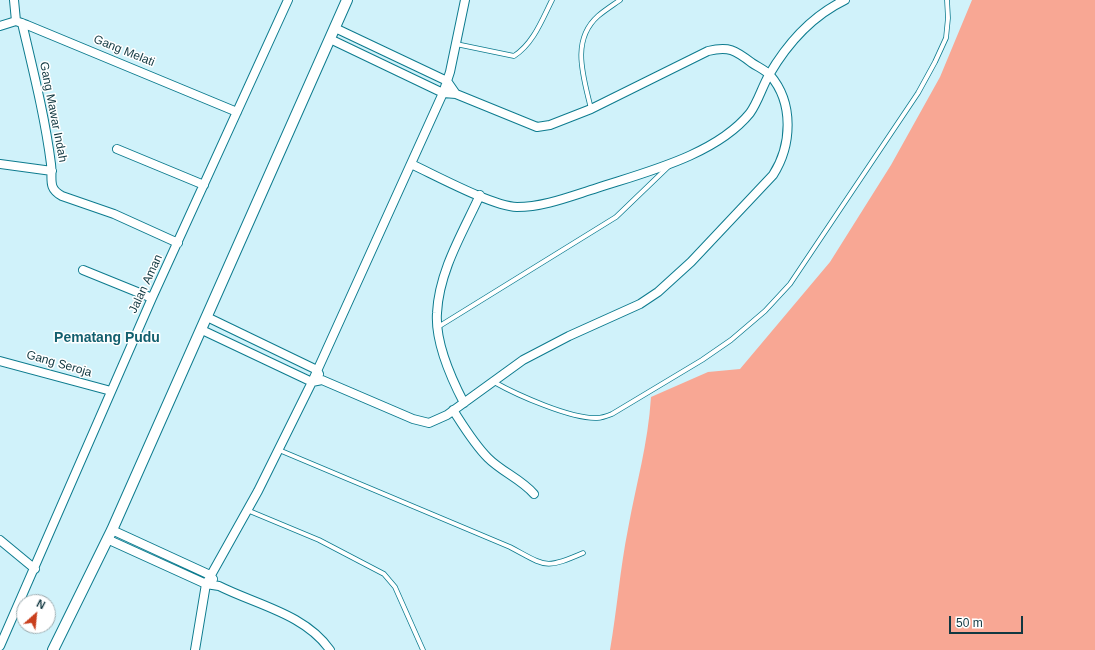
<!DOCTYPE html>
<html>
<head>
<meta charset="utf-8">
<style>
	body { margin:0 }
	#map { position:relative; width:1095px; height:650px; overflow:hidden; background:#d0f2fa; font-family:Arial,sans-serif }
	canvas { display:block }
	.north { position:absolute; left:16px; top:594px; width:40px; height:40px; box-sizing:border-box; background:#fff; border:1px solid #a0afb3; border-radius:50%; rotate:27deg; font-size:11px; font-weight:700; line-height:16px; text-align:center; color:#113841 }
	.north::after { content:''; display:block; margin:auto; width:14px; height:18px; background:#c93f1d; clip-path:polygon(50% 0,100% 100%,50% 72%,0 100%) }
	.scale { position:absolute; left:949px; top:616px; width:74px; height:18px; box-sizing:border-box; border:2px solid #113841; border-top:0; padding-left:5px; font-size:12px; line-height:14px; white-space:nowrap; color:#113841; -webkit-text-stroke:3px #fff; paint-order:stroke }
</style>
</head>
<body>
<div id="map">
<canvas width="1095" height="650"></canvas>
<div class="north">N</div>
<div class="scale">50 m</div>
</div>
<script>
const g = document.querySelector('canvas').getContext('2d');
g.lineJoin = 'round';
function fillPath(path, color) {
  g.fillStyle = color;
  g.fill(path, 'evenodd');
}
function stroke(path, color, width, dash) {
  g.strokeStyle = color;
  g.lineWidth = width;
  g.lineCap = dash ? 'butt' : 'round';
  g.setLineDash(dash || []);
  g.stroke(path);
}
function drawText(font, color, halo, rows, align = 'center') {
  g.font = font + ' Arial,sans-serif';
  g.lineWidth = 3;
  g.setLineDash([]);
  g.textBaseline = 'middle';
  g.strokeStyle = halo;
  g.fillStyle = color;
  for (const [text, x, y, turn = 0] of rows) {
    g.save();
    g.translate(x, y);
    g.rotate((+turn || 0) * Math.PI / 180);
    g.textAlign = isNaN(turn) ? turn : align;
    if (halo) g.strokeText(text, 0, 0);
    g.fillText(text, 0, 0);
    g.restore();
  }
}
const green = new Path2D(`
	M972 0H1095V650H610C617 610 620 569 628 529 636 484 648 445 651 397L708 372 740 369 830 262 891 165 940 77Z`);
const service = new Path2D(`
	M456 44 514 56C533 44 542 20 552 0
	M591 109C584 78 570 41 598 16 605 10 613 5 620 0
	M438 327 616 217 668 167
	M494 382C517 395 571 419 597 418 602 418 607 416 612 414L702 360 731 340 765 311 790 284 918 93 935 62 946 38 948 18 947 0
	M279 450 510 547C546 566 544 570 583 553
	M247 510 319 540 384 574 395 587 423 650`);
const minor = new Path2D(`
	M14 0 16 21
	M22 23C33 70 45 117 51 164 53 179 47 188 62 196L114 214 178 243
	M0 26 16 21 27 25 237 112
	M330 39 443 93 456 94 447 81 335 28
	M117 149 204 185
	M0 164 52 171
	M411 164C437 176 492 206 517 207 544 207 571 196 597 188 646 172 716 155 750 113 758 102 762 87 769 75 787 44 812 16 845 0
	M83 270 152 298
	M207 317 317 370 319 374
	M202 330 312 382 322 380 413 419 429 423 447 415 523 360 569 336 640 304 658 292 691 262 773 175C792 145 794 103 770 75 765 70 758 67 752 63 735 50 729 46 708 51L591 109 550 125 537 127 456 94
	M0 361 111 391
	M464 403C451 378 435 341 437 313 439 271 463 232 480 195
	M453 410C464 427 474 444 488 458 502 472 521 479 534 494
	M112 530 210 575 213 579
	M107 539 206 584 219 586C257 605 305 614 330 650
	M0 540 35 569
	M0 646 152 298 288 0
	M195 650 206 584 258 491 312 382 443 93 450 72 465 0`);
const tertiary = new Path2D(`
	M53 650 112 530 347 0`);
const streetNames = [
	["Gang Melati",124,51,22],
	["Gang Mawar Indah",53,112,79],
	["Jalan Aman",146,284,-65],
	["Gang Seroja",59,364,16]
];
const quarterNames = [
	["Pematang Pudu",107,338]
];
fillPath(green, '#f8a794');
stroke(service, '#0d7b8e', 5.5);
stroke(minor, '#0d7b8e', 10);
stroke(tertiary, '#0d7b8e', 12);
stroke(service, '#fff', 4);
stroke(minor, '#fff', 8);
stroke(tertiary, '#fff', 10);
drawText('12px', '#113841', '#fff', streetNames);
drawText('bold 14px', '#125f6e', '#fff', quarterNames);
</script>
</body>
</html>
